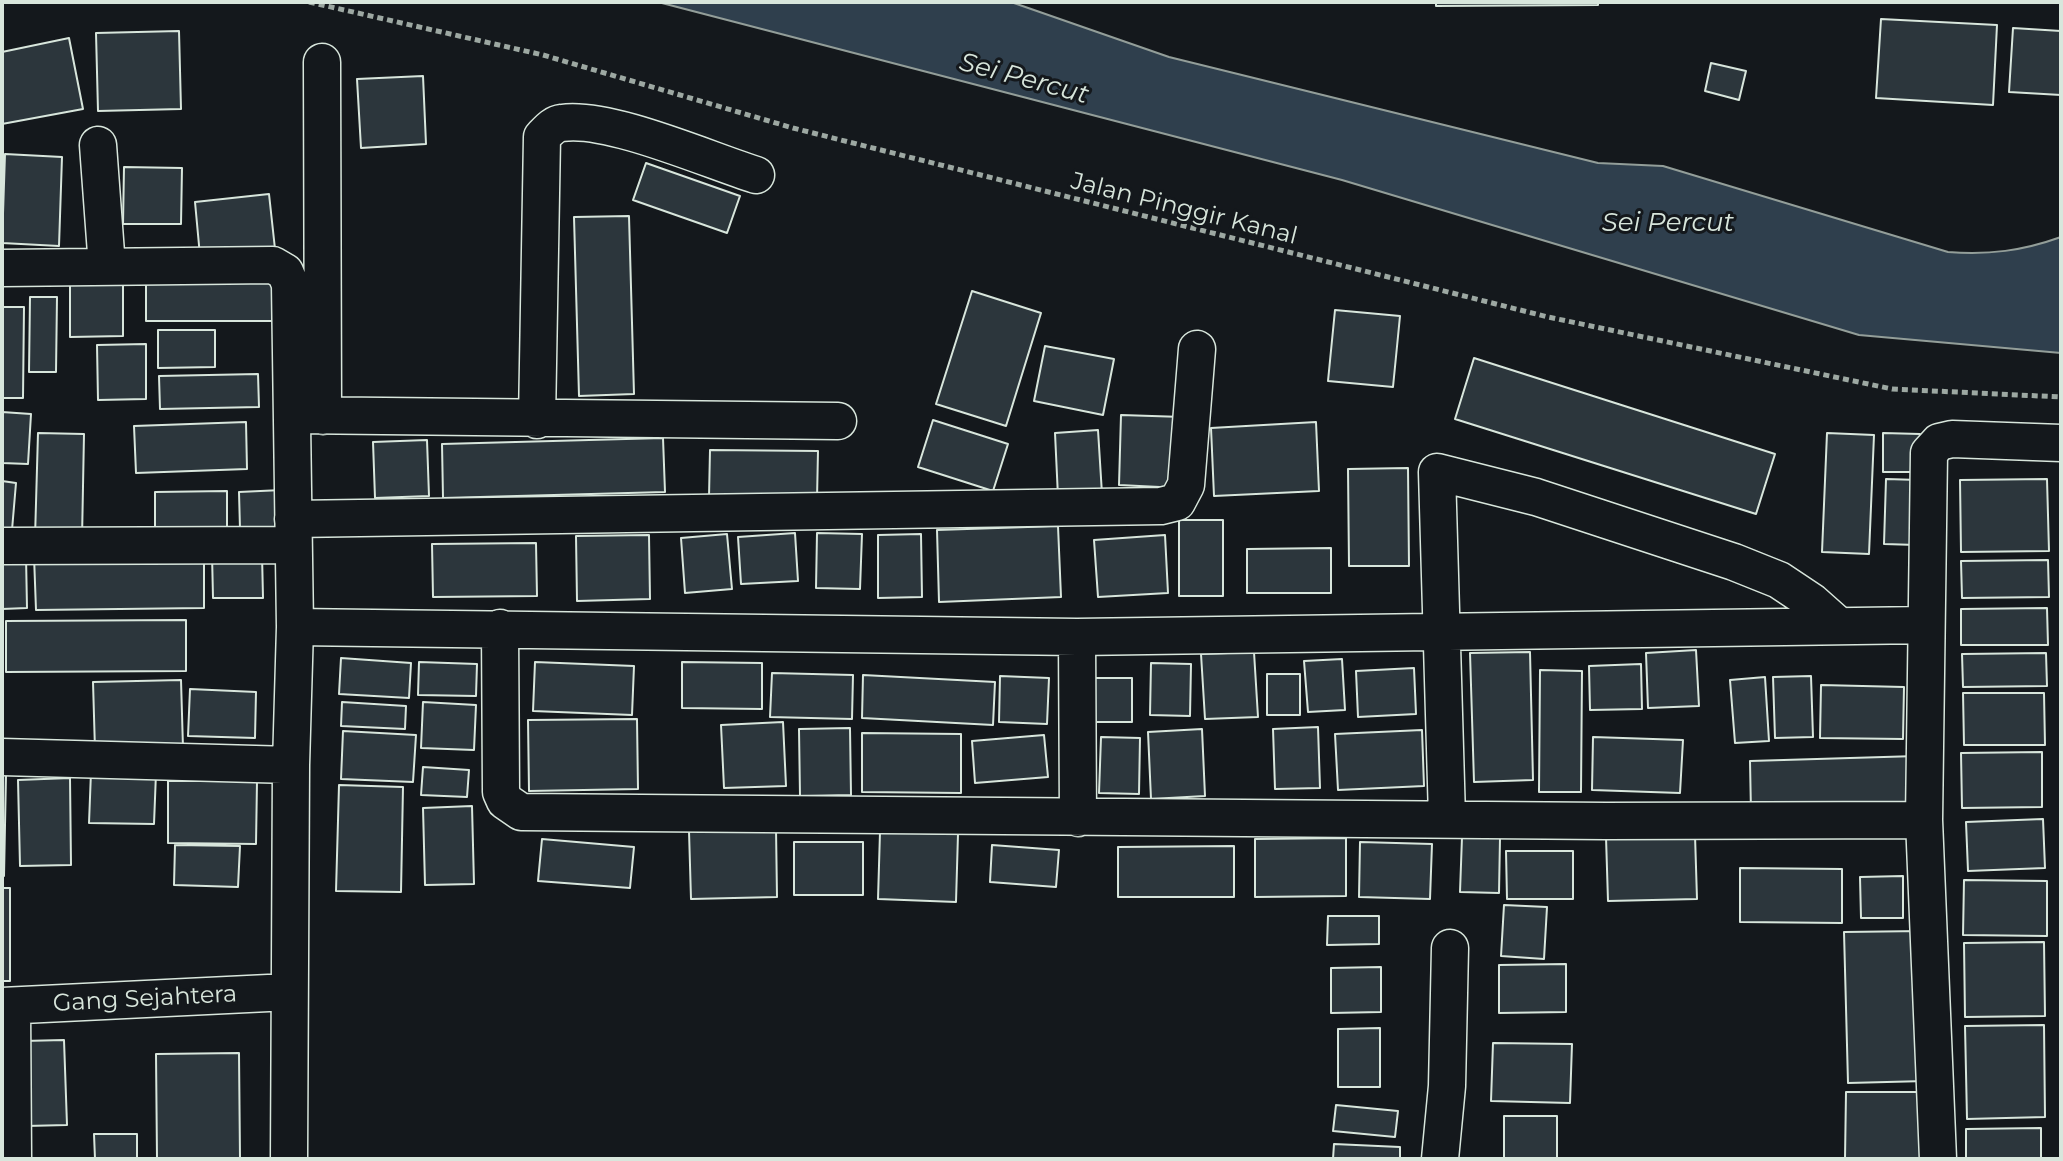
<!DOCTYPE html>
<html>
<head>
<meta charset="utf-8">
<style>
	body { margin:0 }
	#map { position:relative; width:2063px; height:1161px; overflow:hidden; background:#14181c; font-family:Montserrat,sans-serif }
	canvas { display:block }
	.frame { position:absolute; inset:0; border:4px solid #d8e6dc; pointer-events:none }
</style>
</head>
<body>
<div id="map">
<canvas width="2063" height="1161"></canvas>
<div class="frame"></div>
</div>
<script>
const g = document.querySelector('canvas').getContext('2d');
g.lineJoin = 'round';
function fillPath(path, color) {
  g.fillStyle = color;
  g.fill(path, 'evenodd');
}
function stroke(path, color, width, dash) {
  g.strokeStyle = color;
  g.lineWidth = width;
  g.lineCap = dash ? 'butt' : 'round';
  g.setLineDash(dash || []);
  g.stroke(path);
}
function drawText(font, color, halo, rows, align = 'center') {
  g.font = font + ' Montserrat,sans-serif';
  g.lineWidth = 6;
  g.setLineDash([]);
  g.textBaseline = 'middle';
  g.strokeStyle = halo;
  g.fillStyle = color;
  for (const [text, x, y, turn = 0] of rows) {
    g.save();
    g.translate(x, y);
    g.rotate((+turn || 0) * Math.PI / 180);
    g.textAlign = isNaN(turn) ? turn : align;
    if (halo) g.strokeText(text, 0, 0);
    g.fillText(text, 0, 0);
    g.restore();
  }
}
const water = new Path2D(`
	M658 2H1011L1169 57 1598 163 1663 166 1948 252C1989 255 2022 251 2061 237V353L1859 335 1342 180Z`);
const building = new Path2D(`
	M1436 2H1598V5L1436 6Z
	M1881 19 1997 25 1993 105 1876 98Z
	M2013 28 2061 31V95L2009 92Z
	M179 31 181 109 98 111 96 33Z
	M69 38 83 109 2 124V52Z
	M1711 63 1746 71 1739 100 1705 91Z
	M423 76 426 144 361 148 357 79Z
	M5 154 62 157 59 246 2 243Z
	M646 163 740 196 727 233 633 200Z
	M124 167 182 168 181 224H123Z
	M269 194 275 249 200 256 195 202Z
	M629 216 634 394 579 396 574 217Z
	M70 279H123V336L70 337Z
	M279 281V321H146V282Z
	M972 291 1041 313 1006 426 936 404Z
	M30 297H57L56 372H29Z
	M2 307H24L23 398H2Z
	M1335 310 1400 316 1393 387 1328 381Z
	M158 330H215V367L158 368Z
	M146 344V399L98 400 97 345Z
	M1045 346 1114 359 1103 415 1034 401Z
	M1474 358 1775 454 1756 514 1455 419Z
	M258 374 259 407 160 409 159 376Z
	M2 412 31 414 28 464 2 463Z
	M1121 415 1183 417 1180 488 1119 485Z
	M933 420 1008 444 993 491 918 467Z
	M246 422 247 469 136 473 134 426Z
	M1316 422 1319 491 1214 496 1211 428Z
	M1098 430 1102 494 1058 497 1055 433Z
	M38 433 84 434 82 539 35 538Z
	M1827 433 1874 435 1869 554 1822 552Z
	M1883 433 1920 434 1919 472H1883Z
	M663 438 665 492 443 498 442 444Z
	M427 440 429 496 375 498 373 442Z
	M710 450 818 451 817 499 709 497Z
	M1408 468 1409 566H1349L1348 469Z
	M1886 479 1919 480 1917 545 1884 544Z
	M2047 479 2049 551 1961 552 1960 480Z
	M2 481 16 483 12 530 2 529Z
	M282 490V528L240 529 239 492Z
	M227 491V538H155V492Z
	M1179 520H1223V596H1179Z
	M1058 526 1061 597 939 602 937 530Z
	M795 533 798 581 741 584 738 537Z
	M817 533 862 534 860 589 816 588Z
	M727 534 732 589 685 593 681 538Z
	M921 534 922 597 878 598V535Z
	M649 535 650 599 577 601 576 536Z
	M1165 535 1168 593 1098 597 1094 540Z
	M536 543 537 596 433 597 432 544Z
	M1331 548V593H1247V549Z
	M204 554V608L36 610 34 556Z
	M212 554H262L263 598H213Z
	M2 556H26L27 608 2 609Z
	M2048 560 2049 597 1962 598 1961 561Z
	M2047 608 2048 645H1961V609Z
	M186 620V671L6 672V621Z
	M1696 650 1699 706 1648 708 1646 653Z
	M1254 652 1258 717 1205 719 1201 654Z
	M1530 652 1533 780 1474 782 1470 653Z
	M2046 653 2047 686 1963 687 1962 654Z
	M341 658 411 663 409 698 339 694Z
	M1342 659 1345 710 1308 712 1304 661Z
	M419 662 477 664 476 696 418 695Z
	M535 662 634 666 632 715 533 711Z
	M682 662 762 663V709L682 708Z
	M1151 663 1191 664 1190 716 1150 715Z
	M1641 664 1642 709 1590 710 1589 666Z
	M1414 668 1416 714 1358 717 1356 671Z
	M1540 670 1582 671 1581 792H1539Z
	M772 673 853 675 852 719 770 717Z
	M1267 674H1300V715H1267Z
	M863 675 995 682 993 725 862 718Z
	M1000 676 1049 678 1047 724 999 722Z
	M1811 676 1813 737 1775 738 1773 677Z
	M1765 677 1769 741 1735 743 1730 680Z
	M1094 678H1132V722H1095Z
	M181 680 183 748 95 750 93 682Z
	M1821 685 1904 687 1903 739 1820 738Z
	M190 689 256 692 255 738 188 736Z
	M1963 693H2044L2045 745H1964Z
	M342 702 406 706 405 729 341 726Z
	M423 702 476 705 474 750 421 748Z
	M637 719 638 789 529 791 528 720Z
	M783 722 786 786 724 788 721 725Z
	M1318 727 1320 788 1275 789 1273 729Z
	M850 728 851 795 800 796 799 729Z
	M1202 729 1205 796 1151 799 1148 732Z
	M1422 730 1424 786 1338 790 1335 734Z
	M343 731 416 735 413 782 341 779Z
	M862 733 961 734V793L862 792Z
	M1044 735 1048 777 975 783 972 741Z
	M1101 737 1140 738 1139 794 1099 793Z
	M1593 737 1683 740 1680 793 1592 790Z
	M2042 752V807L1962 808 1961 753Z
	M1917 756 1919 808 1751 813 1750 761Z
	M423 767 469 770 467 797 421 795Z
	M91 772 156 773 154 824 89 823Z
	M2 775H6L4 876H2Z
	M70 778 71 865 20 866 18 780Z
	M168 781H257L256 844 168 843Z
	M339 785 403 787 401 892 336 891Z
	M472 806 474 884 425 885 423 808Z
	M2043 819 2045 868 1968 871 1966 822Z
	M776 828 777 897 691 899 689 831Z
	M880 832 958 834 956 902 878 899Z
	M1695 835 1697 899 1608 901 1606 837Z
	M1462 837 1500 838 1499 893 1460 892Z
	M1346 838V896L1255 897V839Z
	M542 839 634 847 630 888 538 881Z
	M794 842H863V895H794Z
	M1360 842 1432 844 1430 899 1359 897Z
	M175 845 240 846 238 887 174 885Z
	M992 845 1059 850 1056 887 990 882Z
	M1234 846V897H1118V847Z
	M1506 851H1573V899H1507Z
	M1740 868 1842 869V923L1740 922Z
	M1903 876V918H1861L1860 877Z
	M1964 880 2047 881V936L1963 935Z
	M2 888H10V981H2Z
	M1504 905 1547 907 1544 959 1501 956Z
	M1328 916H1379V944L1327 945Z
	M1922 931 1926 1081 1848 1083 1844 932Z
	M2044 942 2045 1016 1965 1017 1964 943Z
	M1566 964V1012L1499 1013V965Z
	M1381 967V1012L1331 1013V968Z
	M2044 1025 2045 1117 1967 1119 1965 1026Z
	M1380 1028V1087H1338V1029Z
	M64 1040 67 1125 26 1126 23 1041Z
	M1493 1043 1572 1044 1570 1103 1491 1101Z
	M239 1053 240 1159H157L156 1054Z
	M1846 1092H1925L1924 1159H1845Z
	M1336 1105 1398 1111 1395 1137 1333 1131Z
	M1504 1116H1557V1159H1504Z
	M2041 1128V1159H1966V1129Z
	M94 1134H137V1159H95Z
	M1334 1144 1400 1147V1159H1333Z`);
const path = new Path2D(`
	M309 2 543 55 793 128 1548 317 1892 389 2061 397`);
const street = new Path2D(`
	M322 62 323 416
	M98 145 107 267
	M2 268 273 265 285 272 290 284 295 627 291 765 289 1159
	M293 415 838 421
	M537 420 542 137C548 131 553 124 562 123 609 116 708 160 756 175
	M293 519 1161 506 1177 502 1186 485 1197 349
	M2 546 293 545
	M295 627 1077 637 1926 625
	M500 628 501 792 505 801 521 812 1606 821 1924 820
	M1077 637 1078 818
	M2 757 291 765
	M1447 818 1437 472 1536 497 1734 562 1779 580 1812 602 1839 626
	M2 1006 289 992
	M12 1006 13 1159
	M1440 1159 1447 1086 1450 948
	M1938 1159 1924 820 1929 453 1939 442 1952 439 2061 443`);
const streetNames = [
	["Jalan Pinggir Kanal",1184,209,14],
	["Gang Sejahtera",145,999,-3]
];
const waterNames = [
	["Sei Percut",1024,79,15],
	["Sei Percut",1668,223]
];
fillPath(water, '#2f3f4d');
stroke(water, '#939e99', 2);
fillPath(building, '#2c363c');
stroke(building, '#d8e6dc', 2);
stroke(street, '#d8e6dc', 39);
stroke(path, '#9da8a2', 5, [6, 4]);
stroke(street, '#14181c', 36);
drawText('24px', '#d8e6dc', '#14181c', streetNames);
drawText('italic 26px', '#d8e6dc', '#14181c', waterNames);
</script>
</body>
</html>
